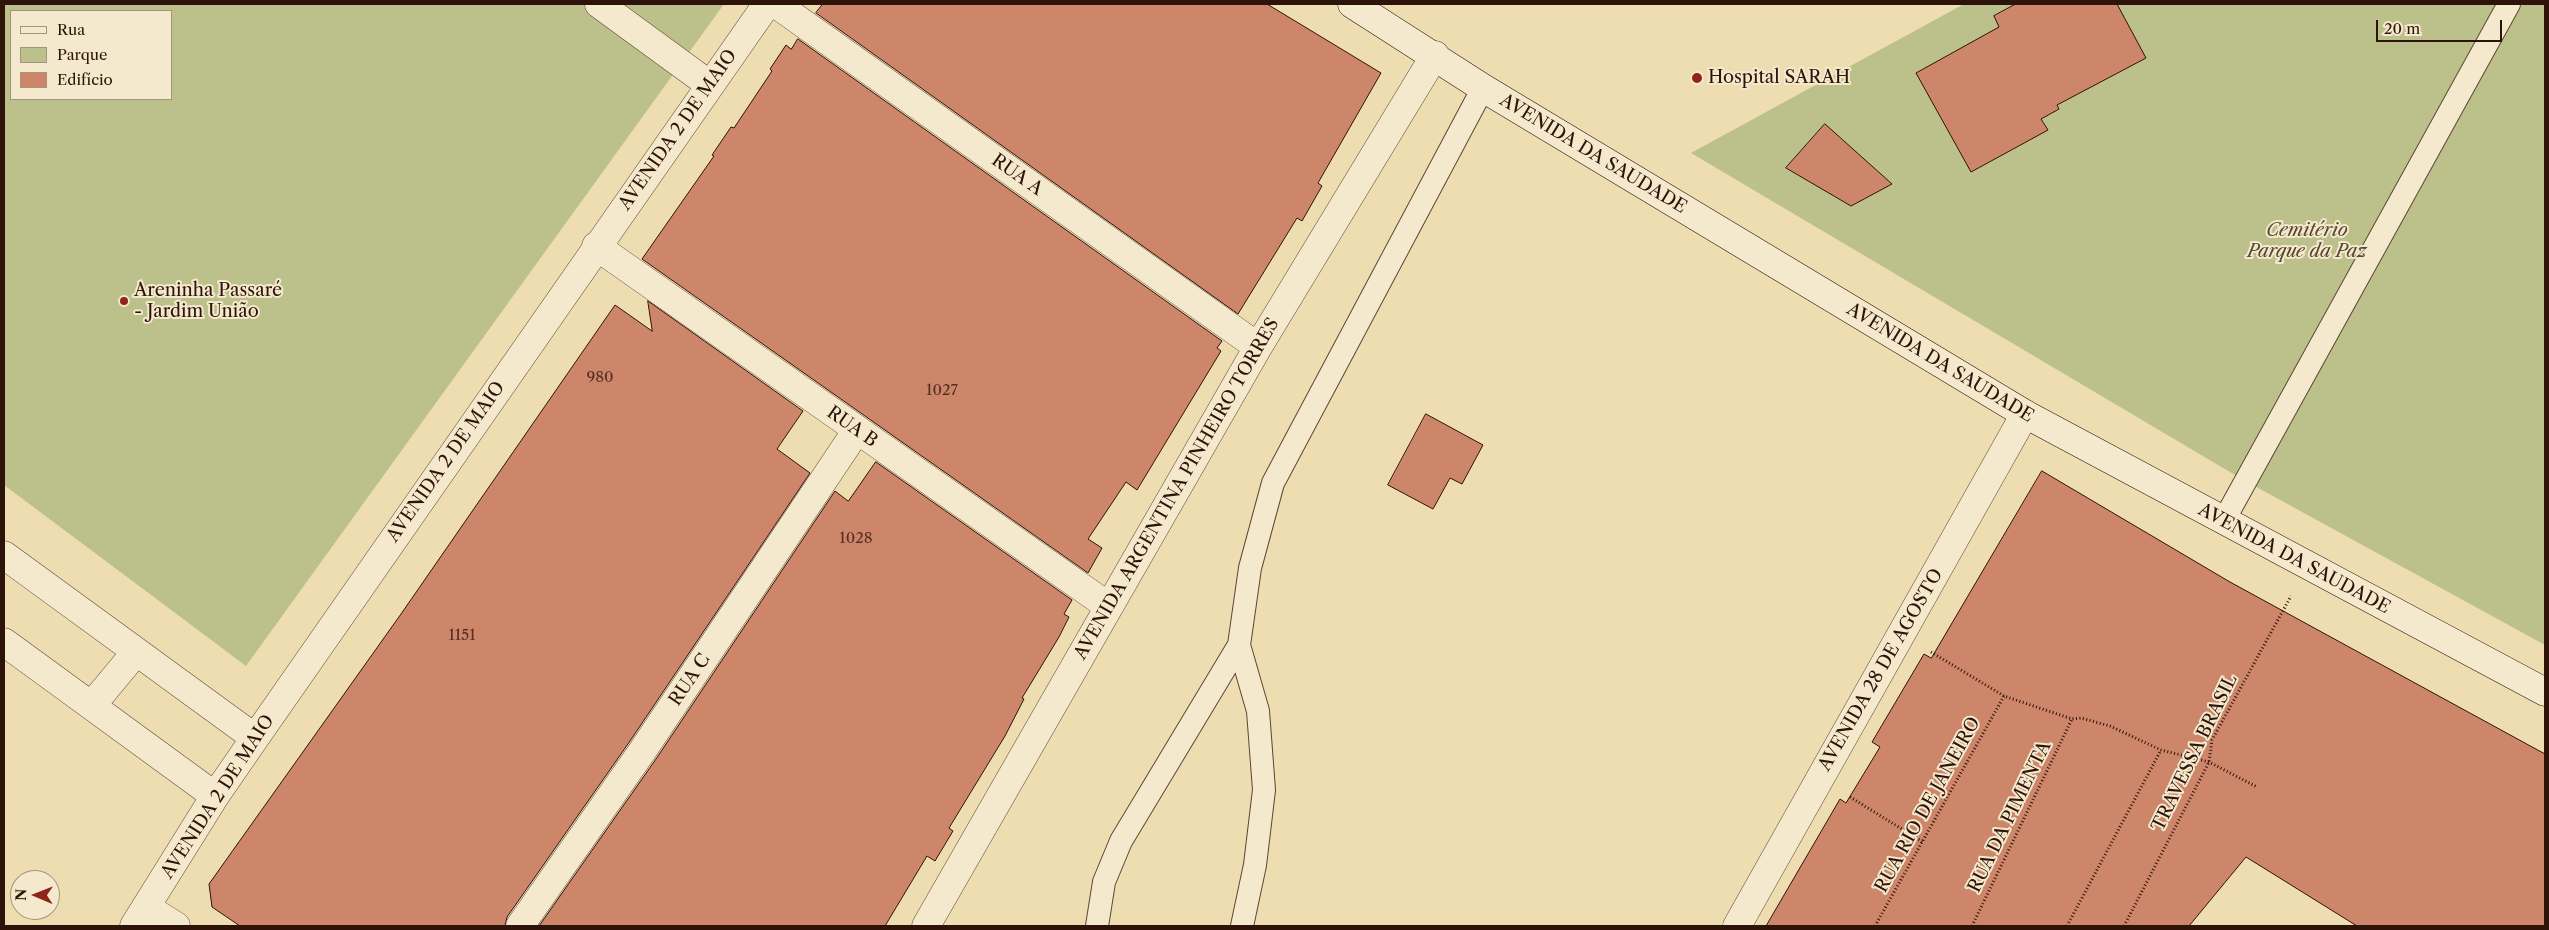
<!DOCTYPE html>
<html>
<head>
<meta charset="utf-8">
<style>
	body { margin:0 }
	#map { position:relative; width:2549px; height:930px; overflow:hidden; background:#efddb2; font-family:"Libre Caslon Text",serif }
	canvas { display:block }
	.frame { position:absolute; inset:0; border:5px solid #2d1309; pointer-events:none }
	.legend { position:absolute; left:10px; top:10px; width:162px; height:90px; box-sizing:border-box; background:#f5e9cd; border:1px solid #a5937f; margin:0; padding:6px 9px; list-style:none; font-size:15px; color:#2d1309 }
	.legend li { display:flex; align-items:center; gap:10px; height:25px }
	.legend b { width:25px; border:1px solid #a5937f }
	.north { position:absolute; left:10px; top:870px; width:50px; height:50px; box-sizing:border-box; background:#f5e9cd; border:1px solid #a5937f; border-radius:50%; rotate:271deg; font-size:14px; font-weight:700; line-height:20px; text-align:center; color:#2d1309 }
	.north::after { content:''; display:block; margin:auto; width:18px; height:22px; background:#8f2418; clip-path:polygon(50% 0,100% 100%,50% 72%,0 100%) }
	.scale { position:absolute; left:2376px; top:20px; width:126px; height:22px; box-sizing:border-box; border:2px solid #2d1309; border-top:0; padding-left:6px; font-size:15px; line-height:18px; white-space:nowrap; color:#2d1309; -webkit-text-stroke:4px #f5e9cd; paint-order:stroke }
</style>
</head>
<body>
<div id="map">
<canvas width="2549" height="930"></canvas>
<div class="frame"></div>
<ul class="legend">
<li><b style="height:6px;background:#f5e9cd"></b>Rua</li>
<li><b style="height:14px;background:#bcc08a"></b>Parque</li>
<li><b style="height:14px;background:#cd866a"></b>Edifício</li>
</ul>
<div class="north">N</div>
<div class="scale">20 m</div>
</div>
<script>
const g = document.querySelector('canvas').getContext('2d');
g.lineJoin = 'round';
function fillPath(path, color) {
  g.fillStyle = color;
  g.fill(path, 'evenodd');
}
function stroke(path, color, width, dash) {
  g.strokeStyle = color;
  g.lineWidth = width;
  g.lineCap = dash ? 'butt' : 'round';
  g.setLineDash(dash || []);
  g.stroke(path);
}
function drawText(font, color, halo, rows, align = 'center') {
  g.font = font + ' "Libre Caslon Text",serif';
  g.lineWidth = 4;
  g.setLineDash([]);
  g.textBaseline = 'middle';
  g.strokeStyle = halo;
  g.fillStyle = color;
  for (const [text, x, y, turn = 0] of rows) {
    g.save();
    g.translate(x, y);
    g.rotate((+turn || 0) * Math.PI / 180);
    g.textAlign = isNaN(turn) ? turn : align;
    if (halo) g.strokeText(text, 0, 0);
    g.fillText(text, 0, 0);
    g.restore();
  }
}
const green = new Path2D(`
	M4 4H724L246 666 4 485ZM11 11H171V99H11Z
	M1964 4H2545V645L2240 478 1691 153Z`);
const building = new Path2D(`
	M823 4H1267L1381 73 1318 183 1322 186 1302 221 1297 218 1238 314 816 13Z
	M2016 4H2117L2146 58 2057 105 2059 109 2041 119 2048 130 1971 172 1916 73 1999 27 1994 16Z
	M798 39 1222 341 1217 348 1221 351 1137 490 1126 482 1088 539 1102 548 1088 573 642 259 714 156 712 155 731 127 734 128 772 71 770 69 786 45 791 49Z
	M1825 124 1892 184 1851 206 1786 168Z
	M648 301 803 411 777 449 810 473 630 741 507 917 505 926H240L212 907 209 884 401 614 615 305 652 331Z
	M1426 414 1483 445 1462 484 1450 478 1433 509 1388 485Z
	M876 462 1072 600 1064 614 1069 617 1059 637 1022 698 1024 699 1005 736 949 828 953 831 935 861 927 856 885 926H539L656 759 835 491 848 501Z
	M2042 471 2230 582 2545 754V926H2357L2246 857 2189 926H1766L1840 799 1846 803 1880 747 1872 742 1924 654 1931 658Z`);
const path = new Path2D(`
	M1931 652 2004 696 2072 719 2081 718 2110 726 2161 750 2209 762 2257 787
	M1850 797 1923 842
	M1875 926 2004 696
	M1972 926 2072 719
	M2067 926 2161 750
	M2124 926 2209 762 2212 740 2291 596`);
const lane = new Path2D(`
	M2223 522 2509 4
	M1239 645 1258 711 1264 790 1255 865 1242 926
	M1097 926 1104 882 1121 841 1239 645 1250 568 1273 483 1483 88`);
const street = new Path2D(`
	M599 4 710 85
	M776 4 1258 347
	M596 246 1108 606
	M4 555 255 738
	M4 642 215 796
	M92 705 136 652
	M147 908 176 926
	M134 926 215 796 255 738 767 4
	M520 926 643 750 857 430
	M926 926 1258 347 1435 55
	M1737 926 2025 414`);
const secondary = new Path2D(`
	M1352 4 1483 88 2025 414 2545 692`);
const markers = [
	[1697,78,6,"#8f2418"],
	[124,301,5,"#8f2418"]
];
const numberNames = [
	["980",600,378],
	["1027",942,391],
	["1028",856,539],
	["1151",462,636]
];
const poiNames = [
	["Hospital SARAH",1708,78],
	["Areninha Passaré",134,291],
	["- Jardim União",134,312]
];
const streetNames = [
	["AVENIDA 2 DE MAIO",678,130,-55],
	["AVENIDA DA SAUDADE",1593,154,31],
	["RUA A",1017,175,35],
	["AVENIDA DA SAUDADE",1940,363,31],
	["RUA B",852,427,35],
	["AVENIDA 2 DE MAIO",446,462,-55],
	["AVENIDA ARGENTINA PINHEIRO TORRES",1177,489,-60],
	["AVENIDA DA SAUDADE",2294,559,28],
	["AVENIDA 28 DE AGOSTO",1881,670,-60],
	["RUA C",690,680,-56],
	["TRAVESSA BRASIL",2195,753,-64],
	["AVENIDA 2 DE MAIO",218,797,-57],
	["RUA RIO DE JANEIRO",1928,805,-61],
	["RUA DA PIMENTA",2010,817,-64]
];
const parkNames = [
	["Cemitério",2307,231],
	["Parque da Paz",2307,252]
];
fillPath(green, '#bcc08a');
fillPath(building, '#cd866a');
stroke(building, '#2d1309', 1);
stroke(lane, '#5e4633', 24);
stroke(street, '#5e4633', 29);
stroke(secondary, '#2d1309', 29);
stroke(path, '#2d1309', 3, [1, 2.5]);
stroke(lane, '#f5e9cd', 22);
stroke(street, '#f5e9cd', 28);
stroke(secondary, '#f5e9cd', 28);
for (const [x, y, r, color] of markers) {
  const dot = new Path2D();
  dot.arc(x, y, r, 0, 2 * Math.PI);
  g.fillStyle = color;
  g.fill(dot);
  stroke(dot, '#f5e9cd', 2);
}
drawText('15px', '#553021', null, numberNames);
drawText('18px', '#2d1309', '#f5e9cd', poiNames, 'left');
drawText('18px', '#2d1309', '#f5e9cd', streetNames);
drawText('italic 18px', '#584730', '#f5e9cd', parkNames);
</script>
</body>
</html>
